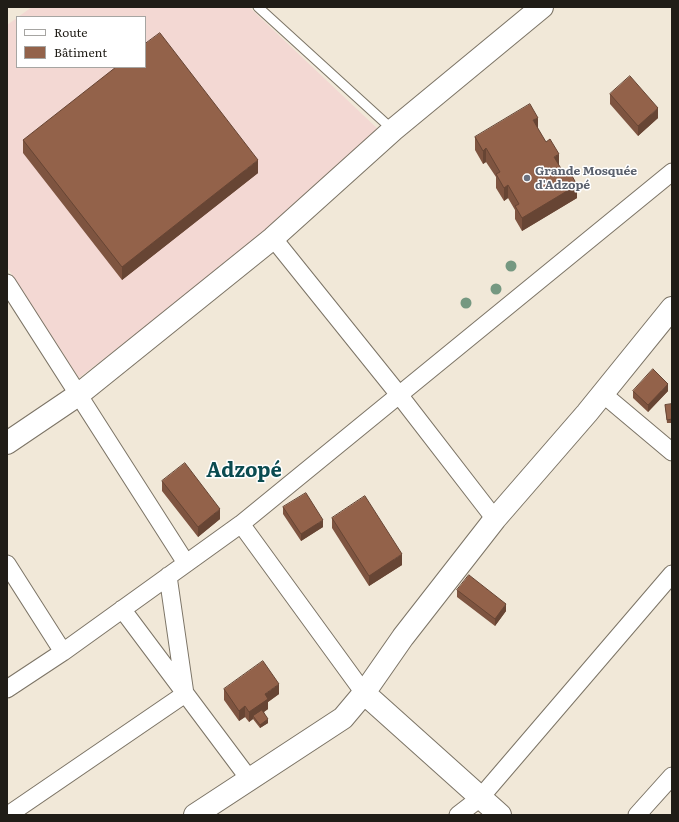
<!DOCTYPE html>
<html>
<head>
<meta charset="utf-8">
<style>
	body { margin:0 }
	#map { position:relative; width:679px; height:822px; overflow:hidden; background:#f1e8d8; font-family:Literata,serif }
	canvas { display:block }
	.frame { position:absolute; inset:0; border:8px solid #201d17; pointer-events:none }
	.legend { position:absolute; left:16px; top:16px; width:130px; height:52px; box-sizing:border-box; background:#fff; border:1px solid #a6a5a2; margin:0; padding:5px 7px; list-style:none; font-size:12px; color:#201d17 }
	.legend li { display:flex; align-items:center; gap:8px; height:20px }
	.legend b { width:20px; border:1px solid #a6a5a2 }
</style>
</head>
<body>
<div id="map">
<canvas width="679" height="822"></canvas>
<div class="frame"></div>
<ul class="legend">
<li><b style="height:5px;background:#fff"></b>Route</li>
<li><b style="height:11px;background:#93624a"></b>Bâtiment</li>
</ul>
</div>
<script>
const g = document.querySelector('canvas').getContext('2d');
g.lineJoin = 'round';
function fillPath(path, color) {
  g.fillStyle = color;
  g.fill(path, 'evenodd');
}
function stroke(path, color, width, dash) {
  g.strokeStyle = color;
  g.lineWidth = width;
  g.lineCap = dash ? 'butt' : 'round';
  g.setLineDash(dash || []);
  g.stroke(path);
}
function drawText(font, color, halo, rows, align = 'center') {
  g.font = font + ' Literata,serif';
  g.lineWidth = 3;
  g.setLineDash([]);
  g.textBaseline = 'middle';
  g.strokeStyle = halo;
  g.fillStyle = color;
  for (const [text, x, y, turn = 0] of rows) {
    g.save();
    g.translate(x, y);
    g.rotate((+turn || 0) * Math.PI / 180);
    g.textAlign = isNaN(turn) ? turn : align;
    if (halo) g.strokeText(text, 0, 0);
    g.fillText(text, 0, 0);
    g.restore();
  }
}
const commercial = new Path2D(`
	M32 7H249L380 131 274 227 79 378 7 267V25L17 18V67H145V17H18Z`);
const lane = new Path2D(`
	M258 7 393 130`);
const street = new Path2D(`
	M273 238 400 396 495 519
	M7 283 186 563
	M603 394 672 452
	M241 524 364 693
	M7 564 63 652
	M122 609 250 780
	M7 689 63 652 241 524 672 172
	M8 815 185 694 168 576
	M458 815 480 798 672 574
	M637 815 672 776`);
const secondary = new Path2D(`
	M7 443 78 395 273 238 393 130 542 7
	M364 693 500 815
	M195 815 343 718 364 693 403 637 495 519 587 413 672 308`);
const trees = [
	[511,266],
	[496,289],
	[466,303]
];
const wall = new Path2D(`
	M610 94 658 118 638 136 610 104Z
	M538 129 577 198 522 231 515 219V210L508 198 504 201 496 188V177L486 162 483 164 475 150V137Z
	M23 140 258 173 122 280 23 153Z
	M633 391H668L648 412 633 398Z
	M672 404V423H667L665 405Z
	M162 481 220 519 198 537 162 491Z
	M283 507 323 527 301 541 283 514Z
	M332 518 402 565 369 586 332 528Z
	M457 590 506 611 495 626 457 597Z
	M224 689 279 694 268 702V709L264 712 268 723 260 728 253 719 249 722 245 717 239 721 224 700Z`);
const shadedWall = new Path2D(`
	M658 108V118L638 136V126Z
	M538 118V131L533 120Z
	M486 148V162L483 164V151Z
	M559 154V167L554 157Z
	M258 160V173L122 280V267Z
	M508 185V198L504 201V188Z
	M577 185V198L522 231V218Z
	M668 384V391L648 412V405Z
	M220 509V519L198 537V527Z
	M323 520V527L301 541V534Z
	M402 554V565L369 586V576Z
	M506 604V611L495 626V619Z
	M279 684V694L268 702V709L255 718 253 716V719L249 722V712L265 694Z
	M245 706V717L239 721V711Z
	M268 719V723L260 728V725Z`);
const building = new Path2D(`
	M160 33 258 160 122 267 23 140 116 67H145V44Z
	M630 76 658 108 638 126 610 94Z
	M530 104 538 118 533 120 546 142 550 139 559 154 554 157 565 175 570 172 577 185 522 218 515 206 519 204 508 185 504 188 496 174 500 172 486 148 483 151 475 137Z
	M653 369 668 384 648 405 633 391Z
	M672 404V419L667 420 665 405Z
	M185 463 220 509 198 527 162 481Z
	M306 493 323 520 301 534 283 507Z
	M365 496 402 554 369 576 332 518Z
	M469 575 506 604 495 619 457 590Z
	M263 661 279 684 265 694 268 699 249 712 245 706 239 711 224 689Z
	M262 710 268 719 260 725 253 716Z`);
const markers = [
	[527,178,4,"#6b7280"]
];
const worshipNames = [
	["Grande Mosquée",535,171],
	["d'Adzopé",535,185]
];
const townNames = [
	["Adzopé",244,471]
];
fillPath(commercial, '#f3d8d3');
stroke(lane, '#7c7466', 11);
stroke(street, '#7c7466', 19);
stroke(secondary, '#7c7466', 24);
stroke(lane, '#fff', 9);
stroke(street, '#fff', 17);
stroke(secondary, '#fff', 22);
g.fillStyle = '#759881';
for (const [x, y] of trees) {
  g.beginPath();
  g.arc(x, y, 5.5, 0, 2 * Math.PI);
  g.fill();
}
fillPath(wall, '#7e5440');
fillPath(shadedWall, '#674534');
fillPath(building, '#93624a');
stroke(building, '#674534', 1);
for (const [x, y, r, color] of markers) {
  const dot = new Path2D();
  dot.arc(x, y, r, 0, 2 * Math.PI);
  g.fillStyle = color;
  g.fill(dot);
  stroke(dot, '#fff', 1.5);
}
drawText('bold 12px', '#5b616d', '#fff', worshipNames, 'left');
drawText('bold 20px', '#0b4b50', '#fff', townNames);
</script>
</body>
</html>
